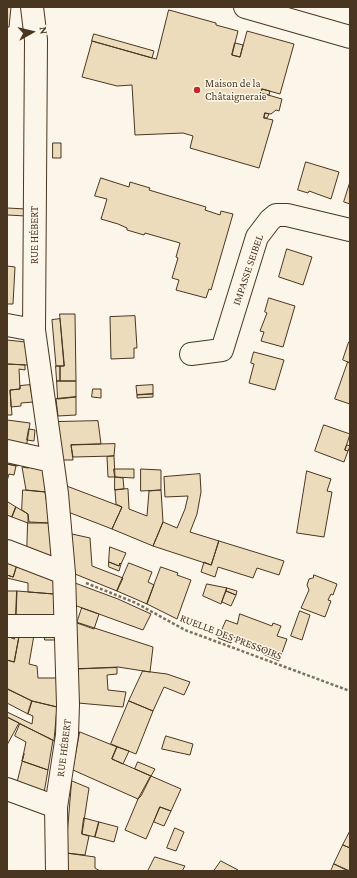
<!DOCTYPE html>
<html>
<head>
<meta charset="utf-8">
<style>
	body { margin:0 }
	#map { position:relative; width:357px; height:878px; overflow:hidden; background:#fbf6e9; font-family:"Crimson Pro",serif }
	canvas { display:block }
	.frame { position:absolute; inset:0; border:8px solid #4a3520; pointer-events:none }
	.north { position:absolute; left:12px; top:12px; width:40px; height:40px; -webkit-text-stroke:3px #fbf6e9; paint-order:stroke; rotate:82deg; font-size:11px; font-weight:700; line-height:16px; text-align:center; color:#4a3520 }
	.north::after { content:''; display:block; margin:auto; width:14px; height:18px; background:#4a3520; clip-path:polygon(50% 0,100% 100%,50% 72%,0 100%) }
</style>
</head>
<body>
<div id="map">
<canvas width="357" height="878"></canvas>
<div class="frame"></div>
<div class="north">N</div>
</div>
<script>
const g = document.querySelector('canvas').getContext('2d');
g.lineJoin = 'round';
function fillPath(path, color) {
  g.fillStyle = color;
  g.fill(path, 'evenodd');
}
function stroke(path, color, width, dash) {
  g.strokeStyle = color;
  g.lineWidth = width;
  g.lineCap = dash ? 'butt' : 'round';
  g.setLineDash(dash || []);
  g.stroke(path);
}
function drawText(font, color, halo, rows, align = 'center') {
  g.font = font + ' "Crimson Pro",serif';
  g.lineWidth = 3;
  g.setLineDash([]);
  g.textBaseline = 'middle';
  g.strokeStyle = halo;
  g.fillStyle = color;
  for (const [text, x, y, turn = 0] of rows) {
    g.save();
    g.translate(x, y);
    g.rotate((+turn || 0) * Math.PI / 180);
    g.textAlign = isNaN(turn) ? turn : align;
    if (halo) g.strokeText(text, 0, 0);
    g.fillText(text, 0, 0);
    g.restore();
  }
}
const building = new Path2D(`
	M7 7H11L9 27H7Z
	M169 10 216 23V25L238 31 232 55 240 57 247 31 294 44 280 94 262 89 261 93 282 99 279 111 276 110 271 114 265 113 264 118 273 120 259 168 190 148 193 136 183 133 135 135 132 85 117 86 82 77 92 41 156 59Z
	M94 34 154 51 152 58 92 41Z
	M235 43 243 45 240 57 232 55Z
	M262 89 270 91 269 95 261 93Z
	M265 113 269 114 267 118H264Z
	M53 143H61V158H53Z
	M306 162 339 172 331 199 309 191 308 193 298 190Z
	M101 178 129 187 130 182 150 188 149 190 206 207 205 210 220 215 221 211 233 214 211 290 209 289 206 298 176 290 179 280 172 278 178 258 176 257 180 243 145 233 144 235 127 230V228L118 224 101 219 107 199 95 196Z
	M350 182V204L344 202Z
	M7 208 26 209V216L7 215Z
	M287 249 312 257 303 285 279 277Z
	M7 266 15 267 13 304H7Z
	M269 298 295 306 283 347 261 341 264 332 260 331 267 313 265 312Z
	M60 314H75L76 381H60V366H64Z
	M135 316 137 348H134V358L111 359 110 317Z
	M60 319 64 366H56L52 320Z
	M7 340 26 342 28 365 7 364Z
	M349 342H350V363L343 360Z
	M254 352 284 360 275 390 249 383 254 364 251 363Z
	M348 362 350 363V404L335 399Z
	M7 364 25 365V370L19 369 20 389 10 390 12 415H7Z
	M56 366H60V381H57Z
	M57 381H76V397L58 399Z
	M30 385 33 402 21 403V406L11 407 10 390 20 389V386Z
	M153 385V394L137 395 136 386Z
	M93 389H101V398L92 397Z
	M153 394V397L137 398V395Z
	M76 397V415L58 416 56 399Z
	M7 420 30 423 26 449 7 446Z
	M98 421 101 444 71 445 73 460H61L55 422Z
	M324 425 350 434 345 450 348 451 344 462 315 451Z
	M29 429 35 430 34 441 27 440Z
	M115 444 114 456 73 457 71 445Z
	M347 445 350 446 348 451 345 450Z
	M114 456 115 477H108L107 457Z
	M7 457 19 460 18 466 7 464Z
	M7 464 16 466 14 475 9 474 7 481Z
	M28 465 43 469 47 492 26 490 22 467 28 468Z
	M114 469H134V478L115 477Z
	M141 469 161 470V490L141 491Z
	M307 471 331 479 327 491 332 492 324 537 297 533Z
	M200 474 201 492 197 514 190 532 219 541 211 565 153 546 163 522 177 528 185 509 188 496 165 497 164 477Z
	M115 477 123 478 124 489 115 490Z
	M64 485 122 507 112 529 68 512Z
	M128 489 129 509 147 516 149 491 161 490 163 522 153 546 112 529 122 507 116 504 115 490Z
	M23 490 45 492 50 523 29 522 28 514 22 510Z
	M8 502 16 507 12 517 7 515Z
	M16 507 28 514V523L12 517Z
	M28 523H50L53 562 27 554Z
	M72 534 90 538 92 566 123 578 117 591 75 574Z
	M219 541 284 561 279 575 257 568 253 578 218 567 215 577 201 572 204 562 211 565Z
	M110 547 126 553 121 564 120 563 119 566 109 562Z
	M7 558 18 562 13 577 7 575Z
	M18 562 53 574 54 594 28 592V583L7 578V575L13 577Z
	M109 562 119 566 120 563 121 564 119 571 109 567Z
	M129 563 152 572 148 582 154 585 147 604 117 591Z
	M161 567 178 573 177 575 191 580 177 619 147 604Z
	M314 575 337 584 333 595 331 594 328 600 331 601 325 617 301 608 309 590 307 585 309 579 313 578Z
	M75 583 118 599 151 614 143 630 74 605Z
	M207 584 227 588 221 604 203 596Z
	M227 588 237 591 236 595 226 591Z
	M7 591H17L16 616 7 615Z
	M17 591 54 594 55 618 16 616Z
	M226 591 236 595 231 606 222 602Z
	M82 608 99 614 94 629 77 623Z
	M300 611 310 615 302 640 291 636Z
	M240 614 272 626 273 623 281 626 277 636 287 639 279 661 263 654 265 648 233 637 231 643 218 638 226 620 237 624Z
	M76 622 153 647 150 672 118 667 78 669Z
	M45 630H55V640H45Z
	M16 632H20L14 662 7 660V636L14 639Z
	M20 632 34 635 29 664 37 666 38 678H57V707L32 701 7 689V660L14 662Z
	M117 668V674L107 675 108 690 126 692 123 707 78 703V669Z
	M143 671 167 674 190 682 184 695 164 687 153 711 129 701Z
	M8 689 32 701 28 714 7 703Z
	M32 701 57 707 54 741 7 717V712L32 724 33 716 28 714Z
	M129 701 153 711 136 754 111 744Z
	M7 717 19 723 7 745Z
	M20 724 53 740 48 770 22 761 26 742 15 736Z
	M80 732 117 747 112 759 151 776 141 796 138 799 73 770Z
	M166 736 193 744 190 755 162 749Z
	M117 747 129 751 123 764 112 759Z
	M24 754 22 761 48 770 44 793 17 784Z
	M138 762 155 769 151 776 135 769Z
	M151 776 181 789 171 811 160 807 146 839 125 830 138 799Z
	M72 781 89 788 82 834 89 836 85 855 66 853Z
	M160 807 171 811 164 826 154 822Z
	M84 818 99 822 95 837 82 834Z
	M99 822 118 827 114 842 95 837Z
	M175 828 184 832 176 851 167 848Z
	M350 831V848L343 845Z
	M343 845 350 848V871L334 864Z
	M66 853 95 857V868L100 871H67Z
	M155 857 185 866 182 871H148Z
	M221 861 238 870V871H214Z
	M334 864 348 871H331Z`);
const path = new Path2D(`
	M86 583 136 603 185 630 350 691`);
const minor = new Path2D(`
	M32 7 36 40 34 330 57 494 64 573 68 705 67 735 56 807 57 871
	M245 7 350 37
	M7 325 34 330
	M191 354 222 350 257 237 270 220 276 215H287L350 230
	M7 451 52 461
	M7 551 64 573
	M7 626H65
	M7 789 56 807`);
const markers = [
	[197,90,4,"#c62828"]
];
const poiNames = [
	["Maison de la",205,84],
	["Châtaigneraie",205,97]
];
const streetNames = [
	["RUE HÉBERT",35,235,-90],
	["IMPASSE SEIBEL",248,270,-71],
	["RUELLE DES PRESSOIRS",231,637,21],
	["RUE HÉBERT",64,748,-83]
];
fillPath(building, '#ecdcbc');
stroke(building, '#4a3520', 1);
stroke(minor, '#4a3520', 24);
stroke(path, '#7f6f5c', 2.5, [3, 2]);
stroke(minor, '#fbf6e9', 22);
for (const [x, y, r, color] of markers) {
  const dot = new Path2D();
  dot.arc(x, y, r, 0, 2 * Math.PI);
  g.fillStyle = color;
  g.fill(dot);
  stroke(dot, '#fbf6e9', 1.5);
}
drawText('11px', '#4a3520', '#fbf6e9', poiNames, 'left');
drawText('11px', '#4a3520', '#fbf6e9', streetNames);
</script>
</body>
</html>
